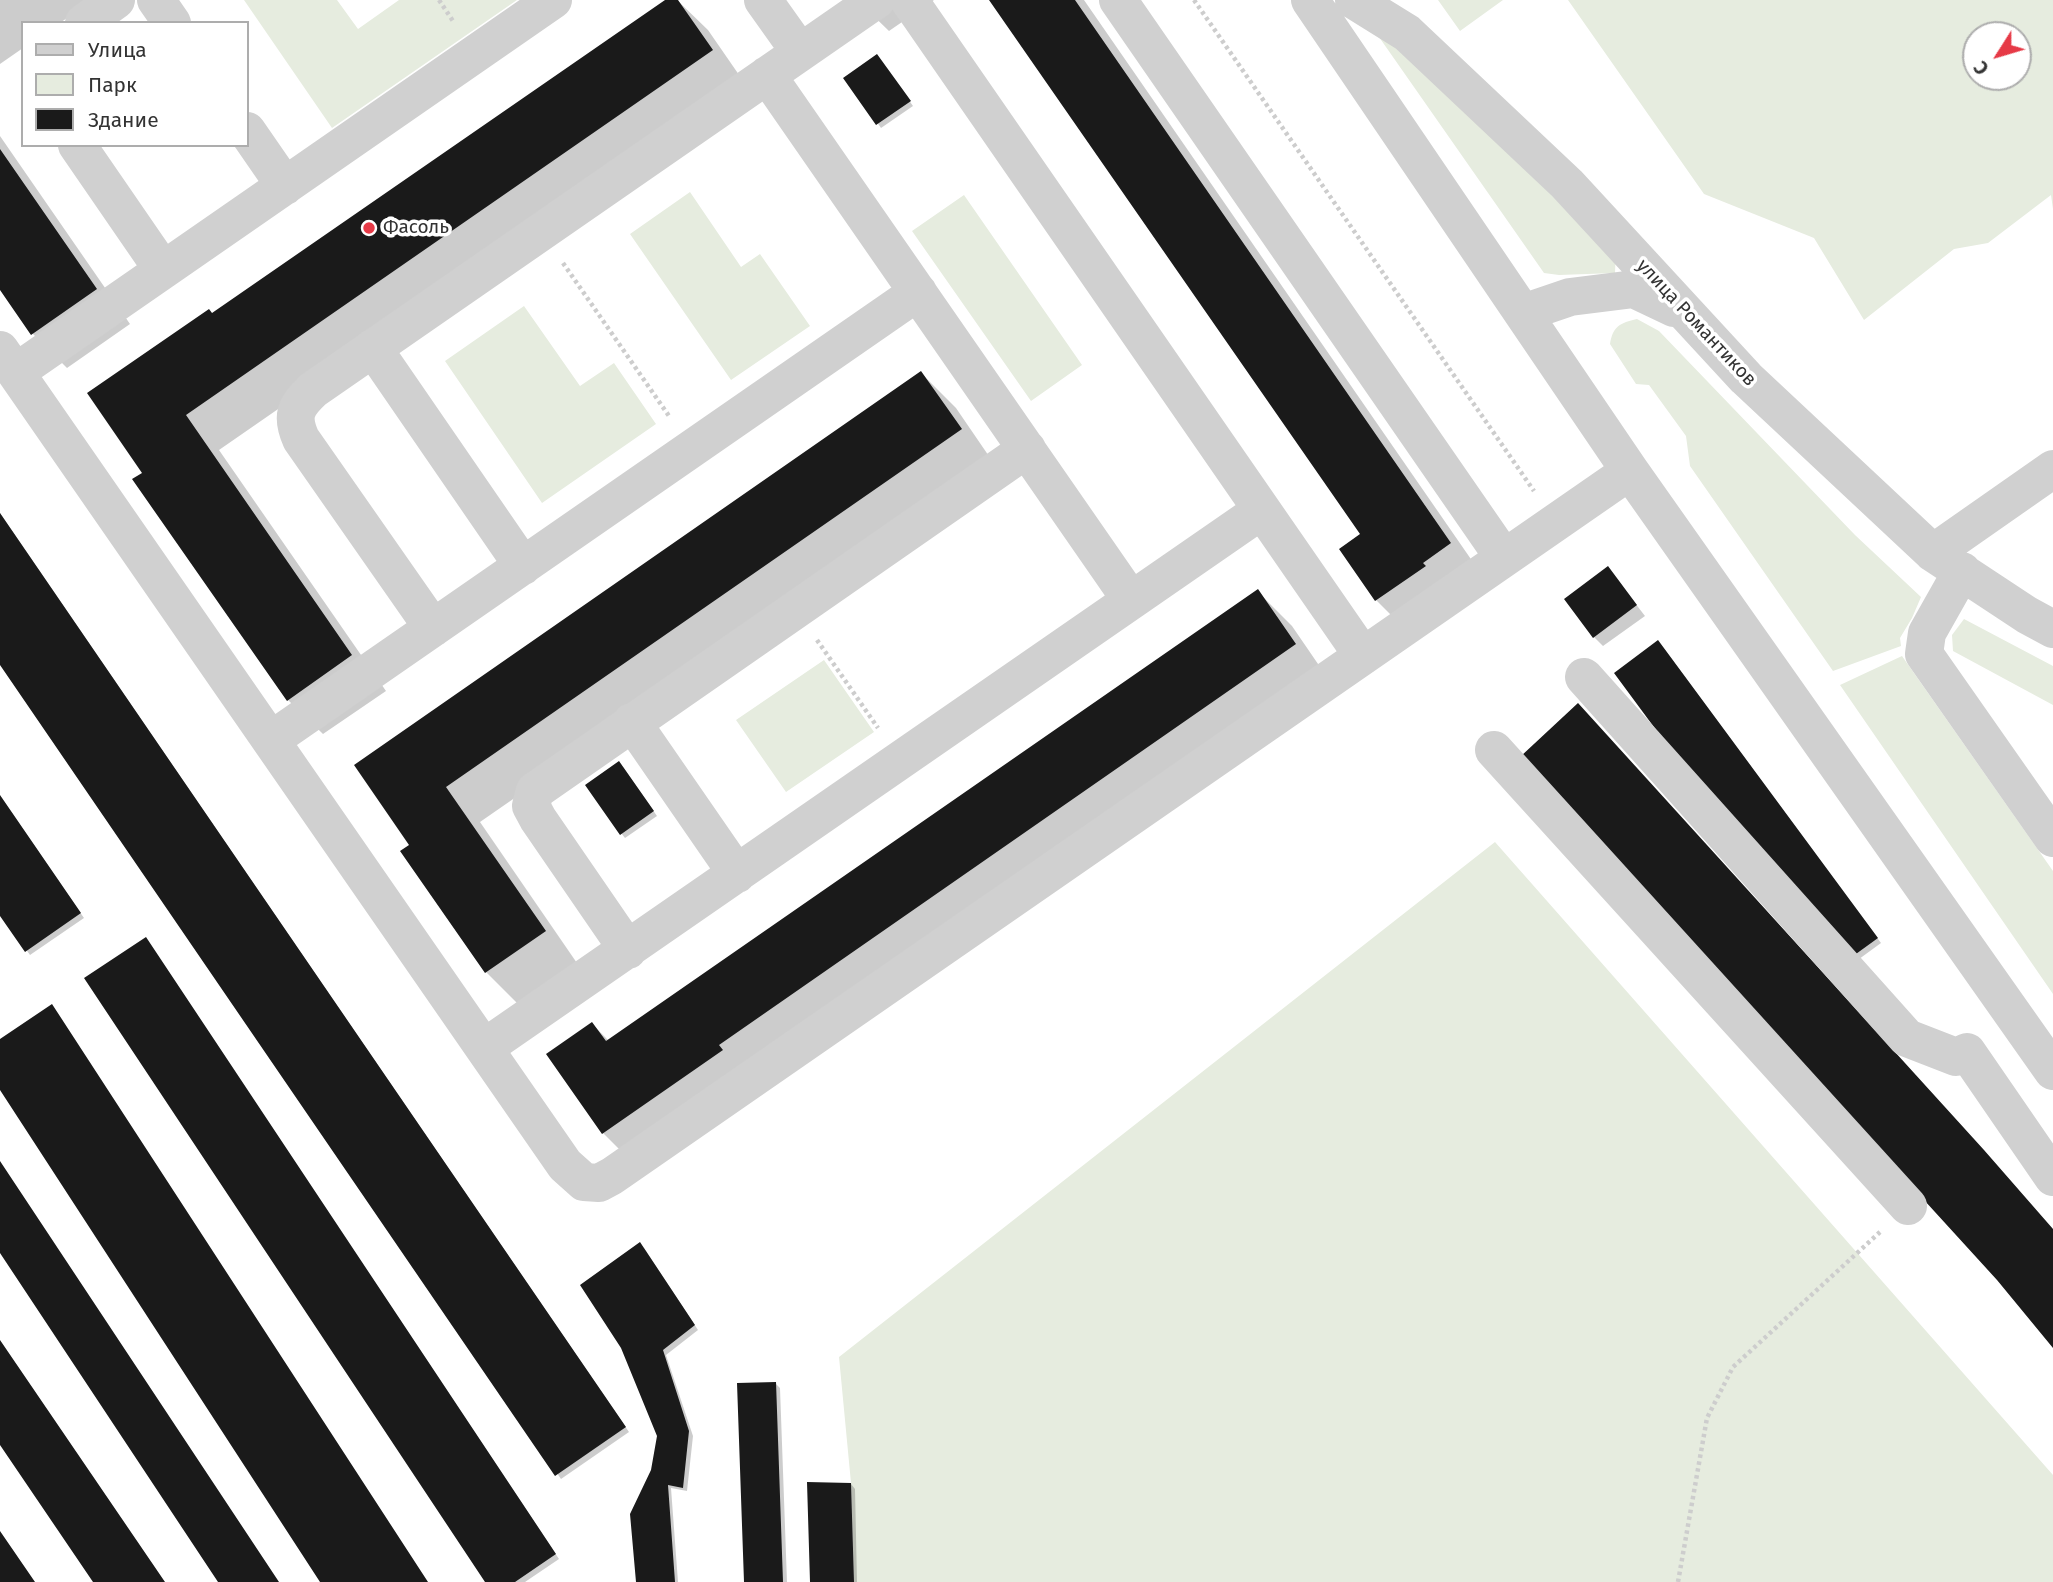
<!DOCTYPE html>
<html>
<head>
<meta charset="utf-8">
<style>
	body { margin:0 }
	#map { position:relative; width:2053px; height:1582px; overflow:hidden; background:#fff; font-family:"Fira Sans",sans-serif }
	canvas { display:block }
	.legend { position:absolute; left:21px; top:21px; width:228px; height:126px; box-sizing:border-box; background:#fff; border:2px solid #adadad; margin:0; padding:9px 12px; list-style:none; font-size:21px; color:#333 }
	.legend li { display:flex; align-items:center; gap:14px; height:35px }
	.legend b { width:35px; border:2px solid #adadad }
	.north { position:absolute; left:1962px; top:21px; width:70px; height:70px; box-sizing:border-box; background:#fff; border:2px solid #adadad; border-radius:50%; rotate:233deg; font-size:19px; font-weight:700; line-height:28px; text-align:center; color:#333 }
	.north::after { content:''; display:block; margin:auto; width:24px; height:32px; background:#e63946; clip-path:polygon(50% 0,100% 100%,50% 72%,0 100%) }
</style>
</head>
<body>
<div id="map">
<canvas width="2053" height="1582"></canvas>
<ul class="legend">
<li><b style="height:9px;background:#d0d0d0"></b>Улица</li>
<li><b style="height:19px;background:#e6ecdf"></b>Парк</li>
<li><b style="height:19px;background:#1a1a1a"></b>Здание</li>
</ul>
<div class="north">С</div>
</div>
<script>
const g = document.querySelector('canvas').getContext('2d');
g.lineJoin = 'round';
function fillPath(path, color) {
  g.fillStyle = color;
  g.fill(path, 'evenodd');
}
function stroke(path, color, width, dash) {
  g.strokeStyle = color;
  g.lineWidth = width;
  g.lineCap = dash ? 'butt' : 'round';
  g.setLineDash(dash || []);
  g.stroke(path);
}
function drawText(font, color, halo, rows, align = 'center') {
  g.font = font + ' "Fira Sans",sans-serif';
  g.lineWidth = 7;
  g.setLineDash([]);
  g.textBaseline = 'middle';
  g.strokeStyle = halo;
  g.fillStyle = color;
  for (const [text, x, y, turn = 0] of rows) {
    g.save();
    g.translate(x, y);
    g.rotate((+turn || 0) * Math.PI / 180);
    g.textAlign = isNaN(turn) ? turn : align;
    if (halo) g.strokeText(text, 0, 0);
    g.fillText(text, 0, 0);
    g.restore();
  }
}
const green = new Path2D(`
	M244 0H337L358 29 399 0H517L332 128Z
	M1438 0H1503L1460 31Z
	M1568 0H2053V209L2051 195 1988 243 1954 249 1864 320 1814 238 1704 194ZM1976 35H2018V77H1976Z
	M1379 37 1400 49 1616 248 1615 273 1559 275 1544 273Z
	M690 192 741 267 760 254 810 326 731 380 630 234Z
	M964 195 1082 365 1031 401 912 231Z
	M524 306 580 386 614 363 656 424 542 503 445 361Z
	M1637 319 1659 331 1855 535 1921 597 1912 618 1900 638 1901 646 1833 671 1690 466 1686 436 1649 385 1636 384 1610 344C1613 326 1620 323 1637 319Z
	M1964 619 2053 666V705L1953 651 1952 635Z
	M1902 656 2053 871V994L1840 685Z
	M824 660 874 732 786 792 736 720Z
	M1495 842 2053 1475V1582H854L851 1483 839 1357Z`);
const shadow = new Path2D(`
	M0 0H92L60 23H23V48L0 64Z
	M668 0H677L708 30 746 85 219 450 386 691 323 734 288 700 144 473 213 315Z
	M857 0H934L889 31Z
	M992 0H1084L1484 578 1411 635 1376 600 1362 535Z
	M881 61 913 106 881 128 846 78Z
	M0 136 130 324 67 368 33 334 0 287Z
	M921 373 956 408 995 465 480 822 579 966 521 1007 486 972 412 846 356 765Z
	M0 513 629 1432 561 1479 0 662Z
	M1608 568 1645 616 1603 646 1594 637Z
	M1257 591 1292 626 1329 680 637 1167 603 1133 592 1024 609 1041Z
	M1662 646 1881 943 1855 962Z
	M623 767 657 816 625 838 621 833Z
	M0 796 84 918 30 955 0 913Z
	M146 939 559 1559 525 1582H487Z
	M644 1248 698 1330 666 1355 693 1436 687 1491 671 1488 678 1582H638L658 1436Z
	M775 1383 780 1388 787 1582H745Z
	M851 1484 855 1489 857 1582H812Z`);
const building = new Path2D(`
	M665 0H678L713 50 186 415 352 655 287 701 132 479 142 473 87 393 209 309 212 313Z
	M989 0H1075L1451 543 1423 563 1426 566 1375 601 1339 549 1360 534Z
	M877 54 911 101 876 125 843 78Z
	M0 149 97 289 31 335 0 290Z
	M921 371 962 429 446 787 546 931 485 973 400 851 409 845 354 765Z
	M0 513 626 1427 555 1476 0 665Z
	M1608 566 1637 605 1593 638 1564 599Z
	M1258 589 1296 644 719 1045 723 1050 602 1134 546 1054 592 1022 606 1041Z
	M1658 640 1878 938 1849 959 1744 849 1614 673Z
	M1578 703 1984 1150 2053 1229V1348L1997 1280 1520 757Z
	M619 761 654 811 620 835 585 785Z
	M0 795 81 913 25 952 0 916Z
	M146 937 556 1554 515 1582H485L84 978Z
	M52 1004 428 1582H320L0 1090V1039Z
	M0 1161 279 1582H218L0 1253Z
	M640 1242 695 1325 663 1350 689 1431 683 1488 668 1485 675 1582H636L630 1514 651 1470 657 1436 621 1348 580 1285Z
	M0 1340 165 1582H93L0 1445Z
	M776 1382 783 1582H744L737 1383Z
	M807 1482 851 1483 854 1582H810Z
	M0 1531 35 1582H0Z`);
const path = new Path2D(`
	M439 0 453 21
	M1194 0 1534 491
	M563 263 669 416
	M817 640 878 728
	M1678 1582 1707 1418 1733 1367 1880 1232`);
const minor = new Path2D(`
	M156 0 172 23
	M763 0 800 52
	M909 0 1363 656
	M1118 0 1504 558
	M1310 0 1630 471 2053 1071
	M1354 0 1407 33 1567 184 1746 378 1933 553 2027 615 2053 629
	M84 23 116 0
	M767 75 1131 600
	M247 131 285 186
	M77 145 163 270
	M1523 313 1570 297 1634 289 1674 308
	M373 348 523 566
	M0 350 565 1165 584 1182 599 1183 612 1176 1630 471
	M16 372 553 0
	M1933 553 2053 469
	M1962 571 1927 633 1924 654 2053 838
	M433 628 301 439C291 416 295 407 313 390L876 0
	M1584 677 1907 1038 1956 1057 1967 1052 2053 1177
	M632 722 737 874
	M271 740 918 292
	M1494 750 1908 1206
	M628 950 538 819 531 806 535 791 1027 449
	M484 1048 1262 510`);
const markers = [
	[369,228,7,"#e63946"]
];
const poiNames = [
	["Фасоль",383,228]
];
const streetNames = [
	["улица Романтиков",1696,323,47]
];
fillPath(green, '#e6ecdf');
fillPath(shadow, '#0003');
fillPath(building, '#1a1a1a');
stroke(path, '#cdcdcd', 4.5, [3.5, 3.5]);
stroke(minor, '#d0d0d0', 38);
for (const [x, y, r, color] of markers) {
  const dot = new Path2D();
  dot.arc(x, y, r, 0, 2 * Math.PI);
  g.fillStyle = color;
  g.fill(dot);
  stroke(dot, '#fff', 2.5);
}
drawText('19px', '#333', '#fff', poiNames, 'left');
drawText('19px', '#333', '#fff', streetNames);
</script>
</body>
</html>
